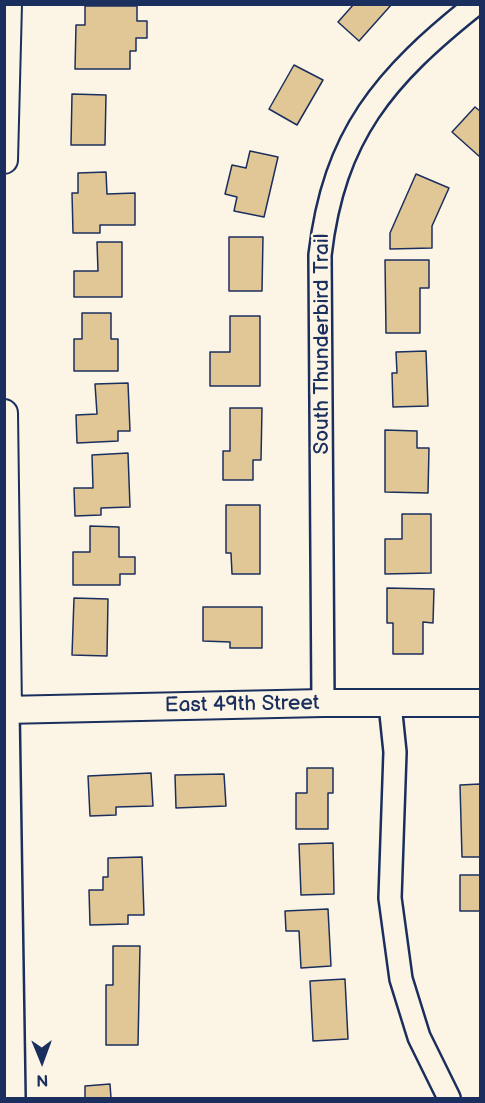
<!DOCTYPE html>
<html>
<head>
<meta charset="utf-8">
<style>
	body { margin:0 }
	#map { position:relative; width:485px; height:1103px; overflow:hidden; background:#fcf5e5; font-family:"Balsamiq Sans",sans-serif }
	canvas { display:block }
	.frame { position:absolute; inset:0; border:6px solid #1b2f5e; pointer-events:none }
	.north { position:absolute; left:12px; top:1031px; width:60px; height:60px; -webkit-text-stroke:4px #fcf5e5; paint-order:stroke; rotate:179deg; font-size:16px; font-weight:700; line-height:24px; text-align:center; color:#1b2f5e }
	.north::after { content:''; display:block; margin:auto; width:21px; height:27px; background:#1b2f5e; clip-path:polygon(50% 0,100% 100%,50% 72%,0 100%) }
</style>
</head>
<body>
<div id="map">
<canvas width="485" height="1103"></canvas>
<div class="frame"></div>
<div class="north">N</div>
</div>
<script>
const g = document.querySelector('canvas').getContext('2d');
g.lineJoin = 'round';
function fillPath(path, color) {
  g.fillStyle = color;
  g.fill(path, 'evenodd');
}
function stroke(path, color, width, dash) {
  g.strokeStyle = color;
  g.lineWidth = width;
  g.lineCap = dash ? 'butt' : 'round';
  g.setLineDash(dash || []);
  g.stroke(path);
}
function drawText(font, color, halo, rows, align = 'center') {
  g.font = font + ' "Balsamiq Sans",sans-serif';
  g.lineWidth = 4.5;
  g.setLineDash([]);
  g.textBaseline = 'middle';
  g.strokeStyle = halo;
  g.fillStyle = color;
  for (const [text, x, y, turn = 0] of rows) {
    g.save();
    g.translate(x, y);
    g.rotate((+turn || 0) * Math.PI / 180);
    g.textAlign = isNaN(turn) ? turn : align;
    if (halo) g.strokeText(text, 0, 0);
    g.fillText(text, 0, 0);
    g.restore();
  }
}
const building = new Path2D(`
	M354 4H392L359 41 338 22Z
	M85 6H137V21H147V38H136V51H130V69H75L76 25H85Z
	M294 65 323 80 297 125 269 109Z
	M72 94 106 95 105 145H71Z
	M475 107 480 111V157L452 132Z
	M250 151 278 157 264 217 234 211 237 197 225 194 232 165 246 168Z
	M106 172 107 194 135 193V225H100V233H73L72 193H78V173Z
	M416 174 449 188 432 226V248L390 249V233Z
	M229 237H263L262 291H229Z
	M97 242H122V297H74V271H98Z
	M385 260H429V288H420V333H386Z
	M82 313H111V339H118V371H74V339H82Z
	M230 316H260V386H210V352H230Z
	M426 351 428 406 393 407 392 373H397L396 352Z
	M128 383 130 431H118V441L77 443 76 415 97 414 95 384Z
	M230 408H262L261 460H253V480H223V451H230Z
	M385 430 417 431V448H429L428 493 385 492Z
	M128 453 130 507 101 508V515L75 516 74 488H93L92 455Z
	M226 505H260V574H232L231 553H226Z
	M402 514H431V573L385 574V539H402Z
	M90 526 119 527V557H135V574H120V585H73V552H90Z
	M387 588 434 589 433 623 423 622V654H393V623H387Z
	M74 598 108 599 107 656 72 655Z
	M203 607H262V648H230V642L203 641Z
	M307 768H333V793H328V829H296V793H307Z
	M151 773 153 806 116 807V815L90 816 88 776Z
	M224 774 226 806 176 808 175 775Z
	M480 784V857H462L460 785Z
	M333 843 334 894 301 895 299 844Z
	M142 857 144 915H128V924L90 925 89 890H103V877H108V858Z
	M460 875H480V911H460Z
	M328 909 331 966 301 968 299 931H286L285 911Z
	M113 946H140L138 1045H106V985H113Z
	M345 979 348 1039 313 1041 310 981Z
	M110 1084 111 1098H85V1086Z`);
const minor = new Path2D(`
	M323 703 320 255C334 135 384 77 476 4
	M390 704 395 752 390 898 401 979 419 1037 449 1098
	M8 710 14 1098`);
const tertiary = new Path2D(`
	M4 160 8 4
	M4 413 8 710
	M4 710 323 703H480`);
const streetNames = [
	["South Thunderbird Trail",323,344,-90],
	["East 49th Street",242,705,-1]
];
fillPath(building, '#e1c696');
stroke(building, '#1b2f5e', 1.5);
stroke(minor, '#1b2f5e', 26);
stroke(tertiary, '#1b2f5e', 30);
stroke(minor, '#fcf5e5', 21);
stroke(tertiary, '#fcf5e5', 26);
drawText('21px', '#1b2f5e', '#fcf5e5', streetNames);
</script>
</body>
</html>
